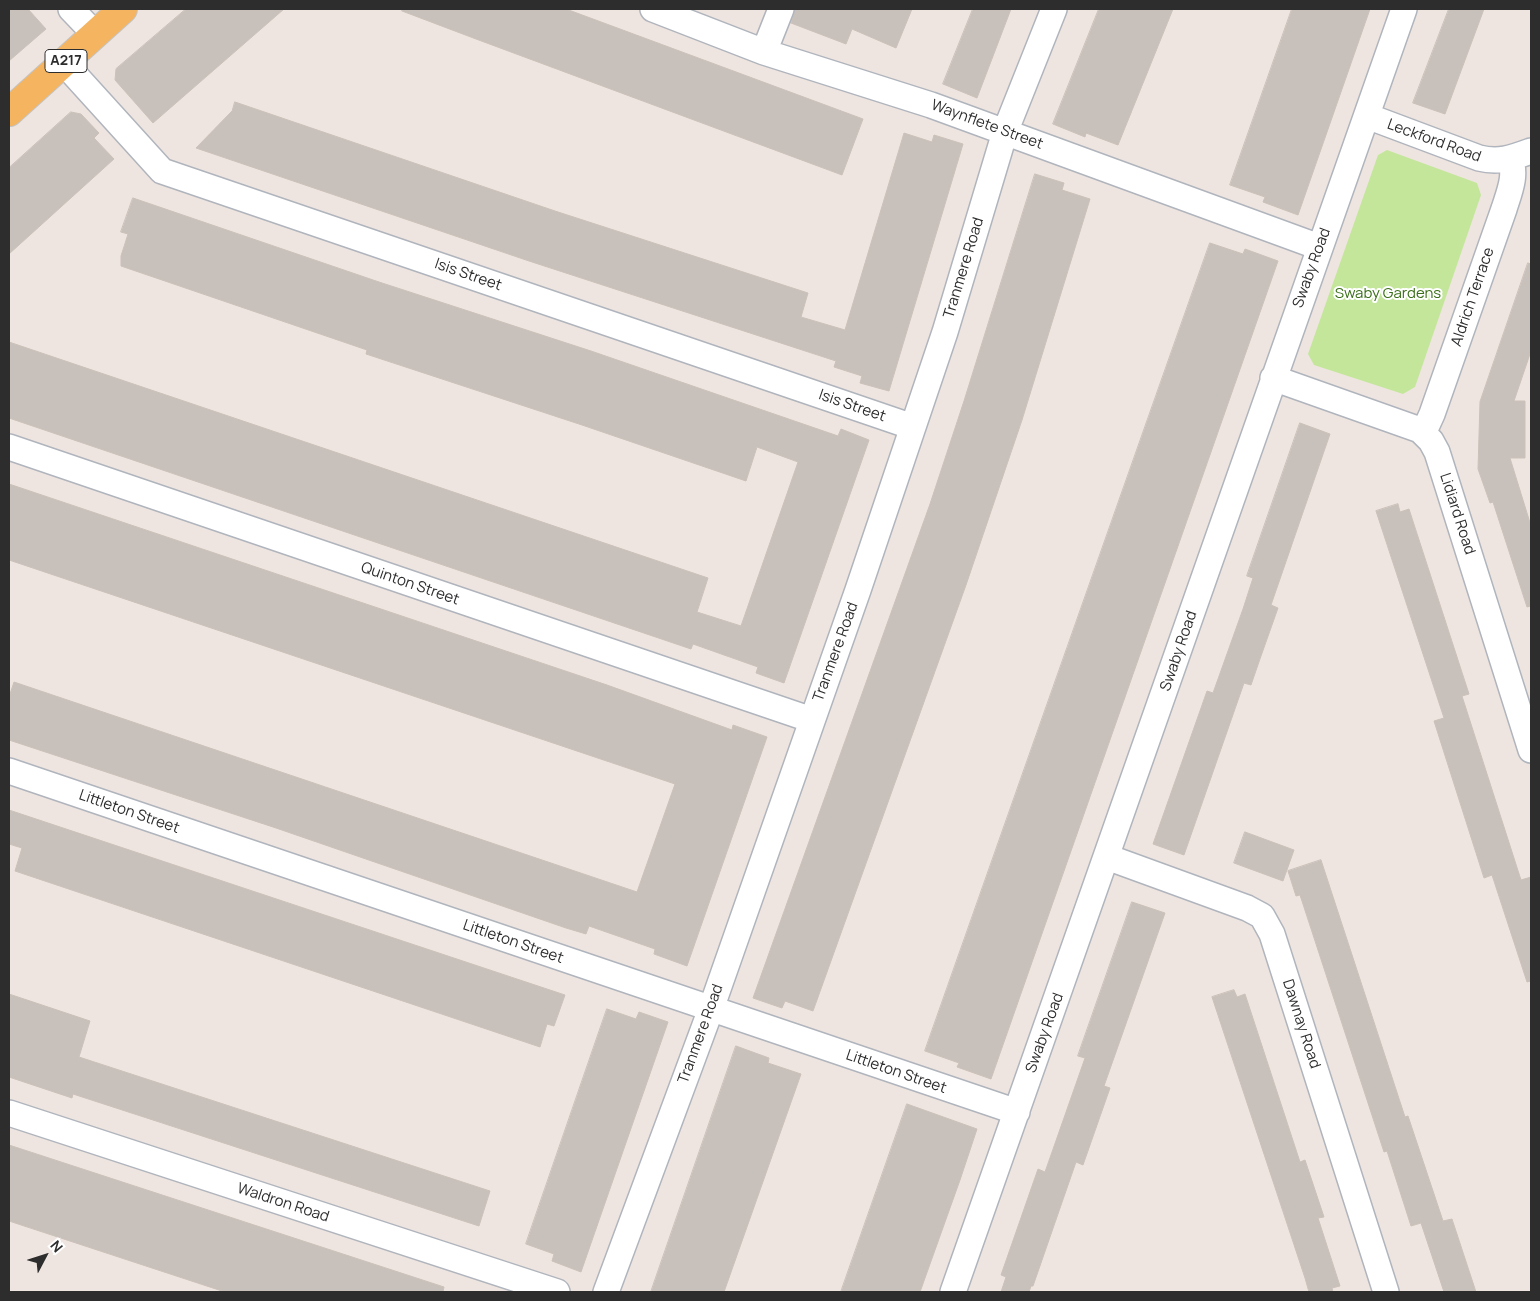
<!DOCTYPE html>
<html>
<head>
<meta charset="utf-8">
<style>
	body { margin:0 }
	#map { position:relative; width:1540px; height:1301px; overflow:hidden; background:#efe5e0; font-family:Manrope,sans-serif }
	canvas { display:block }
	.frame { position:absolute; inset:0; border:10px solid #2d2d2d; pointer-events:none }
	.north { position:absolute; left:20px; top:1231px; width:50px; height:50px; -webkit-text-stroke:4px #fff; paint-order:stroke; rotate:50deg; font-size:14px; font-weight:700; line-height:20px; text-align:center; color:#2d2d2d }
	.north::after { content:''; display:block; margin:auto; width:18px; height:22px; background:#2d2d2d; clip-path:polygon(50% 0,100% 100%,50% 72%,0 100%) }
</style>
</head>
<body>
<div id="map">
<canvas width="1540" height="1301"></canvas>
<div class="frame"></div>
<div class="north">N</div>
</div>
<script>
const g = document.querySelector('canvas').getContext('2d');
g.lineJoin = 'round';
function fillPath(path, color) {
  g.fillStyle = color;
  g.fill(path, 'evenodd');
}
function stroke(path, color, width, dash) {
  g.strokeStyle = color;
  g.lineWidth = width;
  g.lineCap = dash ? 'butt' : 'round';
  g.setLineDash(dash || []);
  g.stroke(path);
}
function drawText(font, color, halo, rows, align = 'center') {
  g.font = font + ' Manrope,sans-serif';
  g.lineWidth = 4;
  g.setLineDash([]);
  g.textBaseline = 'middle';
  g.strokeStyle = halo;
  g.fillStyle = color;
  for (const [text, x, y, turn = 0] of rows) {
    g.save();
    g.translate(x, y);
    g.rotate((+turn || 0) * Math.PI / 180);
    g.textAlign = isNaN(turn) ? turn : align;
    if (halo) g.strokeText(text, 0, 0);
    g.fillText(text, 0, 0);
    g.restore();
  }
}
const green = new Path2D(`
	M1387 150 1477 183 1481 195 1415 387 1403 394 1314 365 1308 354 1378 155Z`);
const building = new Path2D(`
	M9 9H28L46 29 9 61Z
	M186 9H284L153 123 115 80 116 69Z
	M403 9H566L863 119 842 175 476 39 402 11Z
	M795 9H912L896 48 852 29 846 44 791 23Z
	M973 9H1011L977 98 943 84Z
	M1099 9H1173L1118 145 1086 133 1085 137 1053 124Z
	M1292 9H1370L1298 215 1263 202 1265 197 1230 185Z
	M1449 9H1484L1445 114 1413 103Z
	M235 102 555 211 808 293 801 317 845 330 904 133 932 142 934 135 963 144 889 391 860 383 862 376 834 367 836 361 529 261 196 148 232 111Z
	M71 112 81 114 99 133 94 138 114 159 9 254V168Z
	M1035 174 1064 183 1062 190 1090 199 1022 420 966 585 813 1011 785 1001 782 1008 753 998 930 504 964 401Z
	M133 198 379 282 591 351 838 436 841 429 869 440 784 683 756 673 758 667 693 644 691 649 9 418V342L708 578 697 612 741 626 798 462 757 447 746 481 582 425 366 354 367 350 121 266V256L128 234 121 232Z
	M1210 243 1243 254 1245 249 1278 261 991 1079 957 1067 959 1063 925 1051Z
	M1528 263 1531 264V351L1514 401H1525V458H1510L1531 526V606L1527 607 1493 502 1490 503 1478 469 1480 402Z
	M1300 423 1330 434 1271 605 1278 608 1261 656 1251 685 1244 683 1184 855 1153 844 1207 691 1213 693 1243 609 1253 578 1247 576Z
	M9 484 607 685 732 730 733 725 767 737 687 966 654 954 655 949 589 926 586 934 566 928 276 828 9 740V697L14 682 637 892 675 784 9 560Z
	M1398 504 1400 512 1409 509 1469 694 1462 696 1521 880 1531 877V981L1527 982 1492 875 1484 878 1434 721 1444 718 1376 511Z
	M9 810 565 995 554 1026 547 1024 540 1047 15 871 22 848 9 844Z
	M1245 832 1294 850 1283 881 1234 863Z
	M1321 860 1405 1117 1408 1116 1443 1221 1452 1219 1476 1292H1444L1421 1223 1411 1226 1387 1151 1384 1152 1300 895 1296 896 1288 871Z
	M1132 902 1165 913 1104 1086 1110 1088 1083 1165 1076 1162 1033 1286H1031L1029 1292H1001L1006 1277 1001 1275 1038 1169 1045 1172 1085 1058 1078 1056Z
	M1234 990 1237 997 1245 994 1300 1162 1305 1160 1324 1217 1318 1218 1340 1286 1332 1288 1333 1292H1309L1305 1278 1212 997Z
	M9 994 90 1021 79 1057 490 1191 479 1226 73 1094 72 1098 9 1077Z
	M607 1009 636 1019 639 1012 668 1022 581 1272 552 1261 554 1254 526 1244Z
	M736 1046 769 1058 768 1063 801 1074 724 1292H651Z
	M907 1104 977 1129 960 1180 920 1292H841Z
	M9 1145 444 1287 443 1292H225L9 1221Z`);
const minor = new Path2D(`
	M71 9 95 34
	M653 9 764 52 931 105 1319 247
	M764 52 781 9
	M64 63 162 171 913 427
	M1367 116 1479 158C1499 163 1512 158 1531 151
	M1273 378 1420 430 1431 441 1437 452 1531 750
	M1420 430 1427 425 1432 414 1504 209C1509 193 1517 175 1510 159
	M9 447 812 720
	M9 771 1017 1112
	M1107 857 1247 908 1262 916 1272 934 1386 1292
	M9 1113 557 1292
	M606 1292 711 1009 858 590 945 332 1005 132 1054 9
	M953 1292 1404 9`);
const primary = new Path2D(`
	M9 112 123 9`);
const shields = [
	[66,61,42]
];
const shieldNames = [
	["A217",66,61]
];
const streetNames = [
	["Waynflete Street",987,125,20],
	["Leckford Road",1434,141,20],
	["Tranmere Road",964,268,-73],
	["Swaby Road",1312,268,-70],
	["Isis Street",468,275,19],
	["Aldrich Terrace",1473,297,-71],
	["Isis Street",852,406,19],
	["Lidiard Road",1457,514,72],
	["Quinton Street",410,584,19],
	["Swaby Road",1179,651,-71],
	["Tranmere Road",836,652,-70],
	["Littleton Street",129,812,19],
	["Littleton Street",513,942,19],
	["Dawnay Road",1301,1024,72],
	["Swaby Road",1045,1033,-70],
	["Tranmere Road",701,1034,-70],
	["Littleton Street",896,1072,19],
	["Waldron Road",283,1203,18]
];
const parkNames = [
	["Swaby Gardens",1388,294]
];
fillPath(green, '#c4e69b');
fillPath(building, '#c8c1bb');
stroke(building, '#cbc1b9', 1);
stroke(minor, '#b0b5bd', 28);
stroke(primary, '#c4c4c4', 30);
stroke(minor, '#fff', 25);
stroke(primary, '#f5b45f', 28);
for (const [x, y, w] of shields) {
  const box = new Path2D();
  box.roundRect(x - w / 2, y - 11.5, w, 23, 4);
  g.fillStyle = '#fff';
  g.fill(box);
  stroke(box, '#2d2d2d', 1);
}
drawText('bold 14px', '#2d2d2d', null, shieldNames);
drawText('15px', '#2d2d2d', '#fff', streetNames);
drawText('15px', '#3b6f19', '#fff', parkNames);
</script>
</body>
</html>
